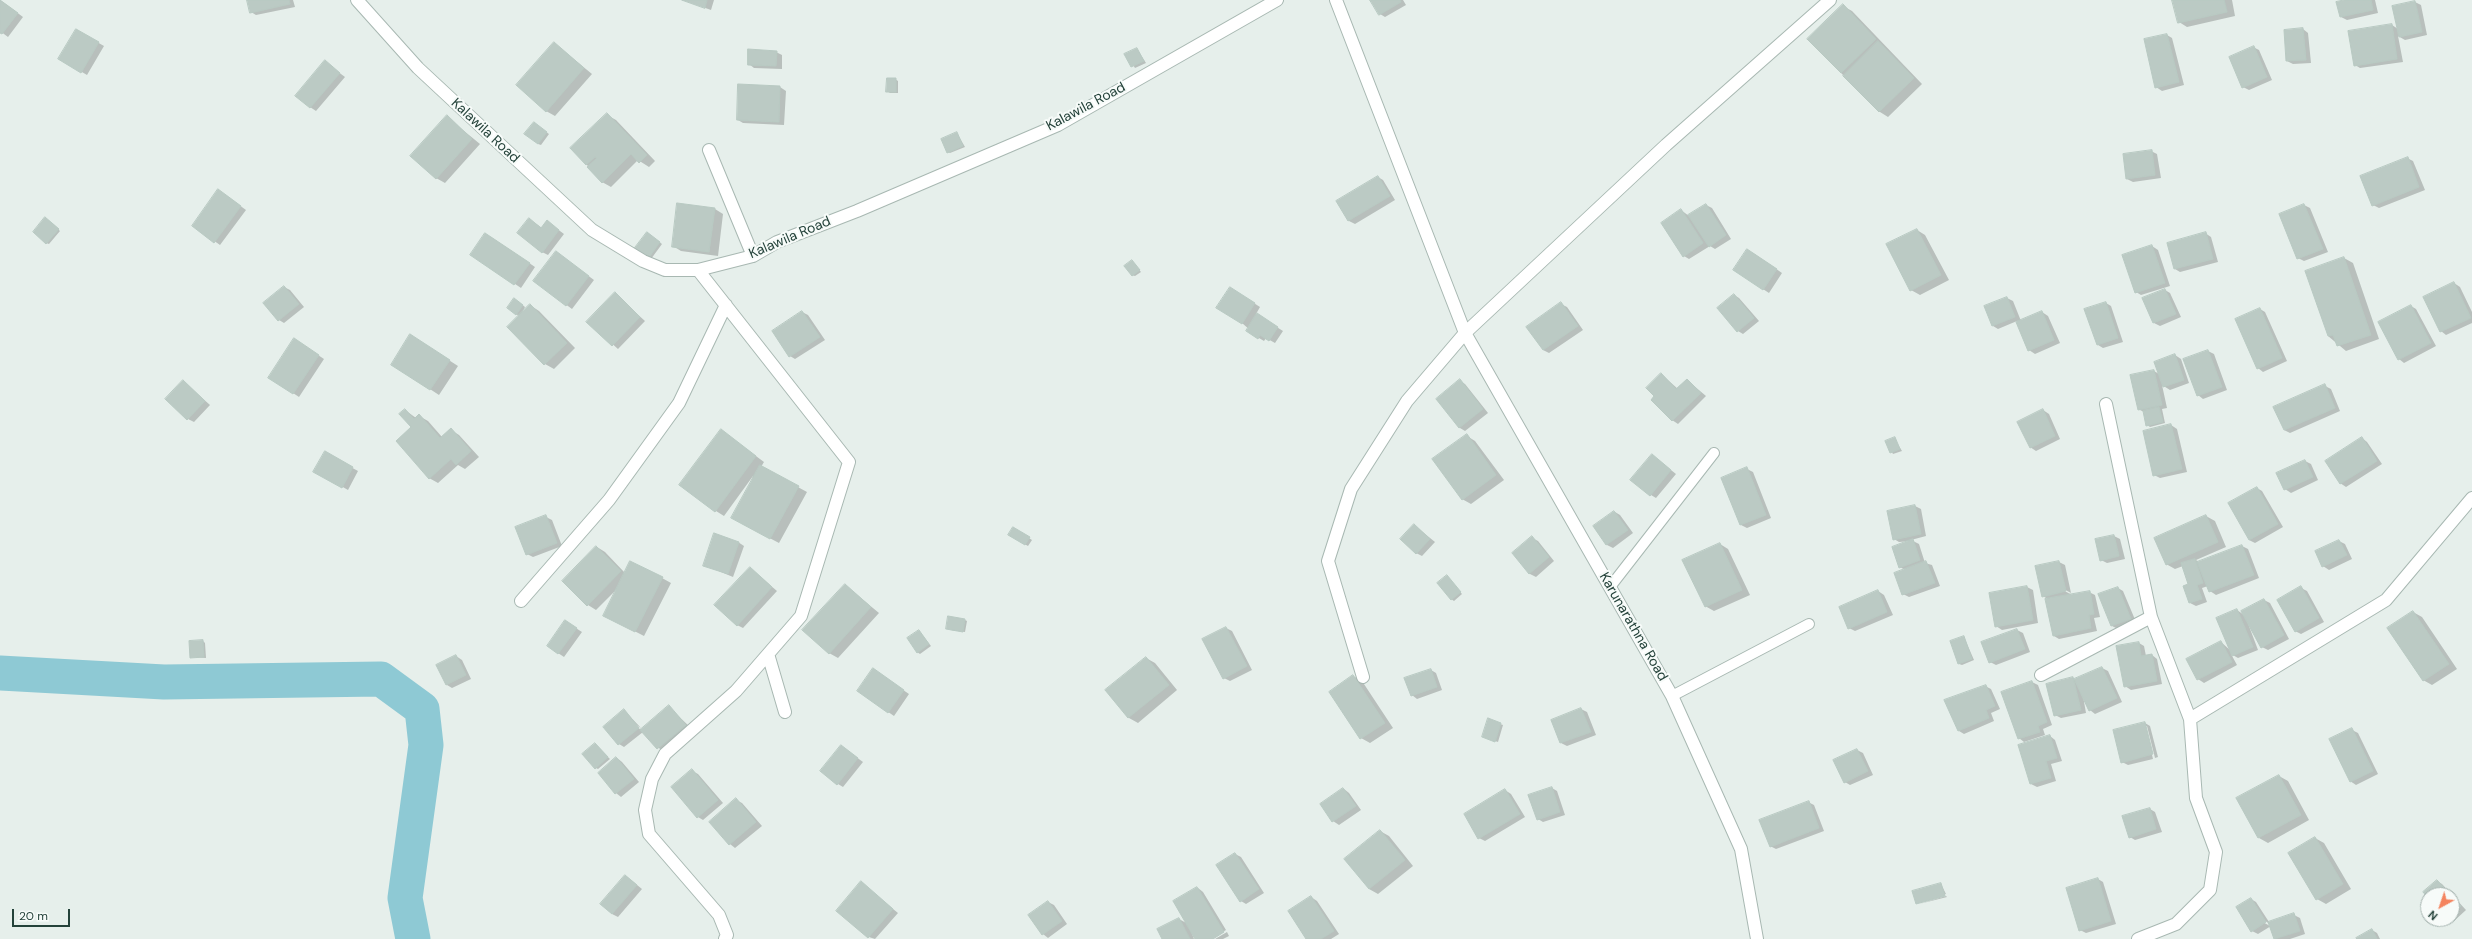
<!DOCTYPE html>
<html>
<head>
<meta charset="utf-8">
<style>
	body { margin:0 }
	#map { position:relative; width:2472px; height:939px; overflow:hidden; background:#e6efeb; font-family:"DM Sans",sans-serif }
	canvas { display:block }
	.north { position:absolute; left:2420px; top:887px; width:40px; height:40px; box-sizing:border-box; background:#f7fbf9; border:1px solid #a3b1ad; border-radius:50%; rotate:220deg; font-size:11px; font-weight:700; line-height:16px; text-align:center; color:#24423a }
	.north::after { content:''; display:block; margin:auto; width:14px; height:18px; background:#f4845f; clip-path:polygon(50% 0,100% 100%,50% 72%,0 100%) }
	.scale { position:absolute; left:12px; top:909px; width:58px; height:18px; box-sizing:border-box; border:2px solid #24423a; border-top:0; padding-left:5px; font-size:12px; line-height:14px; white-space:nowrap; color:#24423a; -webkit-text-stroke:3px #f7fbf9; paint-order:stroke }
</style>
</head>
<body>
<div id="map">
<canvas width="2472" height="939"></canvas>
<div class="north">N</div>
<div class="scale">20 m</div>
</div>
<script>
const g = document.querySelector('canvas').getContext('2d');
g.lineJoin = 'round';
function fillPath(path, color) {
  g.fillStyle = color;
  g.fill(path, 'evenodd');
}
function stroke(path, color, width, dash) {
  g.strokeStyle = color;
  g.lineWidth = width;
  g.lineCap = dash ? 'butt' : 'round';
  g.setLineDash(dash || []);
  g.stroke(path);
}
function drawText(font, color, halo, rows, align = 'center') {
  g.font = font + ' "DM Sans",sans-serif';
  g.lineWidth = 4;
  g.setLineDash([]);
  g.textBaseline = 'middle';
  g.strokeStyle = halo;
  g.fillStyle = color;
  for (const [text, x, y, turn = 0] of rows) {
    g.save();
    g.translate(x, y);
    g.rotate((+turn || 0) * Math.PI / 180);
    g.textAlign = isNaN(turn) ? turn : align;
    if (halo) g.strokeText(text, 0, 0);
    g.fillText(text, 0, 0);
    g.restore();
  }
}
const shadow = new Path2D(`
	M0 0 23 17 8 37 0 31Z
	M248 0H293L295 7 256 15 251 12Z
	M683 0H714L711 10Z
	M1371 0H1403L1406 5 1385 17 1380 14Z
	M2173 0H2232L2235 16 2187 27 2179 22Z
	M2349 0H2375L2378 13 2347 20 2341 17Z
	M2415 2 2421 5 2427 35 2405 40 2398 36 2403 62 2360 68 2355 65 2392 25 2398 29Z
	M1843 6 1852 11 1922 84 1888 117 1880 112 1841 73Z
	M2303 29 2308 33 2311 63 2293 64 2287 61Z
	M76 30 104 46 87 75 60 59Z
	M2167 35 2172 38 2184 85 2162 91 2156 87Z
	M554 43 592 74 555 116 546 111Z
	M2253 47 2259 50 2272 80 2249 90 2243 87Z
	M1137 49 1146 63 1135 68 1126 54Z
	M776 52 782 55V69L754 68 749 64Z
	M325 62 345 77 316 111 310 107Z
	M895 79 898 81V93H890L887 91Z
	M739 86 780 87 786 91 784 125 743 123 738 120Z
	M607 115 616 120 655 161 649 167 638 160 611 187 602 182 572 148Z
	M447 117 480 144 445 183 436 178Z
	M536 125 549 134 541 145 538 144Z
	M957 133 965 147 950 153 948 152Z
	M2151 151 2157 154 2161 178 2133 182 2127 179Z
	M2407 158 2413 161 2425 190 2379 208 2373 205Z
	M1378 177 1383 180 1395 200 1355 224 1349 221 1337 201Z
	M224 194 246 210 220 245 193 226Z
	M1706 205 1712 208 1731 239 1715 249 1710 246 1689 259 1684 256 1681 210 1689 216Z
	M2304 205 2310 208 2328 252 2304 261 2298 258Z
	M715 209 723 214 718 256 681 251 673 246Z
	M48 220 60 231 49 244 46 243Z
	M535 223 542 228 552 225 564 234 548 255 542 252Z
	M1917 230 1925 235 1949 280 1920 295 1911 290Z
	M2205 233 2211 237 2218 262 2180 272 2175 269Z
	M649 234 662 244 651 259 648 258Z
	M491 237 535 267 521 288 472 255Z
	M2152 246 2158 250 2170 286 2141 295 2136 292Z
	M556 252 594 280 572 309 534 281Z
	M1753 253 1782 273 1769 293 1734 270Z
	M2344 258 2353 263 2379 339 2346 351 2328 336Z
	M1132 261 1141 272 1135 276 1132 275Z
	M2454 283 2460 287 2472 312V323L2446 335 2441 331Z
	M284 287 290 290 304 307 284 323 279 320Z
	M2165 290 2170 293 2181 317 2160 326 2154 323 2144 298Z
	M1235 291 1260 307 1256 314 1283 331 1275 343 1266 338 1264 341 1259 338 1242 323Z
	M615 294 645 321 618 349 588 322Z
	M1734 295 1739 298 1759 321 1743 334 1738 331Z
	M2007 298 2013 301 2021 321 2042 312 2048 316 2060 343 2035 354 2029 350 2017 321 1998 329 1993 326Z
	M517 301 525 307 522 313 530 305 539 311 575 348 554 369 545 364 508 327 519 316 516 314Z
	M2106 303 2111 306 2123 342 2103 348 2098 345 2086 310Z
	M1561 304 1567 307 1583 330 1549 353 1543 350Z
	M2411 306 2416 309 2436 346 2404 363 2399 359Z
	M2260 309 2265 312 2287 361 2263 372 2258 368Z
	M802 312 808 315 825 340 795 359 790 356Z
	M419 341 458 366 439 395 392 364Z
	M300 343 324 359 299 397 269 377Z
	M2208 351 2214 354 2227 390 2203 399 2198 395Z
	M2175 355 2181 359 2189 383 2170 390 2162 385 2167 408 2162 409 2165 423 2150 427 2147 425 2144 412 2138 409 2154 371 2159 374Z
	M1661 374 1678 389 1687 380 1706 396 1678 424 1672 420 1656 396Z
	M183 381 210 405 194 422 188 419Z
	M1460 381 1465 384 1488 413 1465 431 1460 428Z
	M2325 386 2331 389 2340 411 2290 433 2284 430Z
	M405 410 416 418 419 416 428 421 442 437 451 430 459 435 479 457 465 469 458 465 438 483 429 478Z
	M2043 410 2049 414 2060 439 2036 451 2030 447Z
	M2171 425 2177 429 2187 472 2160 478 2154 475Z
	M729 436 764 462 761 467 807 492 779 543 741 523 753 476 724 516 716 511Z
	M1467 436 1475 441 1504 480 1471 504 1462 499Z
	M1894 438 1902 451 1893 454 1886 442Z
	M2362 438 2367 442 2382 464 2346 487 2340 483Z
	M325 453 358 471 348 490 315 471Z
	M1652 455 1676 474 1656 498 1651 495Z
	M2305 461 2311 464 2318 480 2291 493 2285 489Z
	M1747 469 1753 472 1771 518 1747 528 1741 525Z
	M2257 488 2262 491 2283 527 2255 543 2249 540Z
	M1915 506 1921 509 1926 536 1911 540 1919 544 1925 563 1932 565 1940 586 1909 597 1903 594 1905 570 1900 567 1911 541 1899 542 1894 539Z
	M1615 512 1620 515 1633 533 1613 548 1607 545 1594 527Z
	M2206 516 2215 521 2226 547 2196 560 2199 562 2242 546 2248 549 2259 578 2216 595 2210 591 2208 586 2202 588 2207 602 2196 606 2190 603V585L2183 566 2175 569 2166 564Z
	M546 517 552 520 562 546 533 557 527 554Z
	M1414 525 1435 542 1422 556 1416 553Z
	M1013 528 1032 540 1028 546 1009 535Z
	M2114 536 2120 539 2125 559 2107 563 2101 560Z
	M1532 538 1538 541 1554 561 1536 577 1530 574 1513 553Z
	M2339 541 2345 544 2352 559 2329 570 2323 566Z
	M738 542 744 546 733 577 704 565Z
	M1720 544 1728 549 1750 595 1714 611 1705 606Z
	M597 547 605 552 625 573 662 578 671 583 644 636 613 620 616 590 596 610 588 605Z
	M2059 562 2065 565 2071 593 2062 588 2061 589 2072 595 2089 592 2095 595 2100 617 2094 618 2097 631 2059 639 2054 636 2049 600 2043 596Z
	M750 568 777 591 743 628 737 625Z
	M1447 577 1462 594 1454 601 1451 599Z
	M845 585 879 613 838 658 829 653Z
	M2027 587 2033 590 2038 623 2002 630 1996 626Z
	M2118 588 2123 591 2136 622 2118 629 2112 626 2099 595Z
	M2301 588 2307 591 2324 622 2301 634 2295 631Z
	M1878 591 1884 595 1893 615 1855 631 1849 628Z
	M2264 600 2270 603 2289 639 2268 650 2262 647 2246 618 2258 650 2238 658 2231 654 2237 665 2204 683 2198 679 2221 642 2231 651 2237 610 2244 615 2243 612Z
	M2413 612 2422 617 2457 669 2432 685 2423 680Z
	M965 620 967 621 965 632 950 630Z
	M571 625 582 632 564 657 558 653Z
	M1226 628 1232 631 1252 670 1230 681 1224 678Z
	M2017 630 2023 633 2030 652 1996 665 1990 662Z
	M919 631 931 646 920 654 917 652Z
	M1964 637 1974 660 1962 665 1959 664Z
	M203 641 205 643 206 658 191 657Z
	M2139 643 2144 646 2146 656 2152 655 2157 659 2162 684 2131 690 2125 686Z
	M456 656 462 660 471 679 452 688 447 685 437 666Z
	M1146 658 1155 663 1177 690 1138 723 1129 718 1106 690Z
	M2102 668 2108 671 2122 702 2095 714 2090 710 2083 696 2086 713 2061 718 2055 715 2073 678 2075 680Z
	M1431 670 1436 673 1442 690 1417 699 1412 695Z
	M878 673 909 694 894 716 858 691Z
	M1353 676 1362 681 1393 728 1370 743 1361 738Z
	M2032 682 2038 685 2052 725 2043 729 2045 735 2024 742 2019 738Z
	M1985 686 1991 689 2000 709 1991 713 1994 721 1964 734 1959 731Z
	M669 707 691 728 663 752 643 732 624 747 619 744 624 710 641 728 635 724 634 726 642 730Z
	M1581 709 1587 712 1596 735 1567 746 1561 743Z
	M1489 720 1503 725 1498 742 1486 738Z
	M2145 723 2150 726 2158 757 2155 758 2147 726H2145L2153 759 2128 765 2122 762Z
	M2352 730 2358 733 2378 774 2356 785 2350 781Z
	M2050 736 2055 740 2062 761 2051 764 2056 781 2037 787 2031 784Z
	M595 744 610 759 598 769 596 768Z
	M841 746 863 762 843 787 838 784Z
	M1857 750 1863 753 1873 775 1850 785 1845 782Z
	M617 758 622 762 639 782 621 797 616 793Z
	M692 771 698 774 723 803 703 820 698 817Z
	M2279 776 2288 781 2309 820 2268 843 2259 838Z
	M1552 788 1557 791 1565 815 1543 822 1538 819Z
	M1344 789 1349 793 1361 810 1339 825 1333 821 1321 804Z
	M1505 790 1511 794 1525 817 1485 841 1479 838Z
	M736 800 742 803 762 826 735 848 730 844 710 822Z
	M1808 802 1814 805 1824 831 1776 849 1770 846Z
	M2150 809 2155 812 2162 832 2135 840 2130 837Z
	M1380 831 1389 836 1413 866 1378 894 1369 889Z
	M2315 838 2324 843 2351 889 2326 904 2317 899Z
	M1235 854 1241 857 1264 893 1246 904 1241 901Z
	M626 876 642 889 618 917 612 914Z
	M2098 879 2103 882 2116 924 2086 933 2080 930Z
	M2437 881 2442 884 2466 910 2454 921 2451 919 2452 895 2428 896 2424 892Z
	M861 883 898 913 875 939 869 937Z
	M1941 884 1946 894 1918 902Z
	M1198 888 1203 892 1226 930 1211 939H1197L1189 926 1194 939H1163L1179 919 1188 924Z
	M1946 896 1947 897 1919 904Z
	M1311 897 1317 901 1339 934 1331 939H1307Z
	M2251 899 2256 902 2269 922 2294 915 2300 918 2305 934 2290 939H2276L2271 926 2258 934 2252 931ZM2262 919 2270 924V926L2261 921Z
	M1048 902 1054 905 1067 924 1048 938 1043 934Z
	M2372 930 2377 933 2380 939H2358Z
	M1227 932 1229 936 1223 939H1215Z`);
const river = new Path2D(`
	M0 673 164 682 381 679 422 709 426 745 405 898 413 939`);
const building = new Path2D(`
	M0 0 18 13 2 34 0 33Z
	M247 0H289L290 4 250 13Z
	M682 0H707L705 8Z
	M1370 0H1400L1401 2 1379 15Z
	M2172 0H2224L2227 12 2178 23Z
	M2344 0H2371L2373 10 2340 17 2336 2Z
	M2415 1 2422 32 2399 37 2392 6Z
	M1843 4 1876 39 1841 73 1807 39Z
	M2392 24 2397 59 2354 66 2348 31Z
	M2303 28 2306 60 2286 61 2284 30Z
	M76 29 99 42 81 73 58 59Z
	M2167 34 2179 82 2155 88 2144 39Z
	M1878 41 1914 78 1879 112 1843 76Z
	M554 42 584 68 546 112 516 85Z
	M2254 46 2267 77 2242 88 2229 57Z
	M1137 48 1144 61 1131 67 1124 54Z
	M748 49 777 51 776 66 748 65Z
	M325 60 340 73 310 108 295 96Z
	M887 78H896V92H886Z
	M738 84 780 86 779 122 737 120Z
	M607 113 647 155 639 163 631 154 602 183 587 167 597 158 595 157 586 165 570 148Z
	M447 115 472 139 436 179 410 156Z
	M534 122 547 132 538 144 524 134Z
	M957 132 963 146 947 153 941 139Z
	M2152 150 2155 175 2126 179 2123 154Z
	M2408 157 2419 187 2372 206 2360 176Z
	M1378 176 1390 196 1348 221 1336 201Z
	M218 189 241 206 214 243 192 226Z
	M677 203 715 208 709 252 672 247Z
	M1706 204 1726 235 1709 247 1688 215Z
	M2304 204 2323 249 2297 259 2279 214Z
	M1681 209 1703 243 1683 257 1661 223Z
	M45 217 59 229 46 244 33 232Z
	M529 218 541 228 547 220 559 230 542 253 517 233Z
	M1917 229 1941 275 1910 291 1886 244Z
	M647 232 660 242 648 259 634 249Z
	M2206 232 2213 259 2174 269 2167 243Z
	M485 233 530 263 514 285 470 255Z
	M2152 245 2165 283 2135 293 2122 255Z
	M1747 249 1777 269 1763 290 1733 270Z
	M556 251 589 276 566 306 533 281Z
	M2344 257 2371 335 2337 346 2333 335 2328 336 2305 271Z
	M1132 260 1140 270 1132 276 1124 266Z
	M2454 282 2471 318 2440 332 2423 297Z
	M284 286 299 304 278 321 263 303Z
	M1230 287 1255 303 1242 324 1216 308Z
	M2165 289 2176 314 2153 323 2142 298Z
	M615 292 640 317 612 346 586 322Z
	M1734 294 1754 318 1737 332 1717 308Z
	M2007 297 2015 317 1992 326 1984 306Z
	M514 298 523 305 516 315 507 308Z
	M1561 302 1578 326 1543 350 1526 327Z
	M2106 302 2118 338 2097 345 2084 309Z
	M530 304 567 343 544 365 507 327Z
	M2411 305 2431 343 2398 360 2378 322Z
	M2260 308 2282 358 2257 369 2235 319Z
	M802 311 820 337 789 357 772 331Z
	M2042 311 2054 340 2028 351 2016 322Z
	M1257 313 1278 327 1269 341 1260 335 1258 339 1246 331Z
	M410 334 450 360 430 390 391 365Z
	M294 338 319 355 293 394 268 378Z
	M2208 350 2222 387 2197 396 2183 359Z
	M2175 354 2184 380 2163 387 2154 362Z
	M2154 370 2162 405 2138 410 2130 375Z
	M1661 373 1676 389 1687 379 1701 393 1672 421 1651 400 1654 396 1646 388Z
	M1460 379 1483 409 1459 428 1436 399Z
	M183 380 205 401 187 420 165 399Z
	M2325 384 2335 408 2284 430 2273 407Z
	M2159 407 2163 422 2146 426 2143 411Z
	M405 409 414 419 419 414 440 438 451 428 471 451 456 465 451 459 429 479 396 441 411 427 399 414Z
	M2043 409 2055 436 2030 448 2017 422Z
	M2171 424 2182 469 2153 476 2143 431Z
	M721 429 756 456 715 512 679 485Z
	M1467 434 1496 475 1462 500 1432 459Z
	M1895 437 1900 449 1890 453 1885 441Z
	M2362 437 2377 461 2340 484 2325 461Z
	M325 451 353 467 342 488 313 472Z
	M1652 454 1671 470 1650 496 1630 480Z
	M2305 460 2313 477 2284 490 2276 473Z
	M760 465 799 486 770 539 731 518Z
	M1747 467 1766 515 1740 525 1721 478Z
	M2257 487 2278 524 2249 540 2228 503Z
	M1915 505 1921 534 1893 540 1887 511Z
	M1614 511 1628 530 1606 545 1593 526Z
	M546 515 557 543 526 555 515 527Z
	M2206 515 2218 542 2166 565 2154 538Z
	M1414 524 1430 539 1416 554 1400 539Z
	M1013 527 1030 537 1025 545 1008 535Z
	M714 533 739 542 728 574 703 566Z
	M2114 535 2119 556 2100 561 2095 539Z
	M1532 536 1549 557 1529 574 1512 553Z
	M1913 539 1920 560 1899 568 1892 547Z
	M2339 540 2347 555 2322 567 2315 551Z
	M1720 543 1742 590 1705 607 1682 560Z
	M2242 545 2254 575 2209 592 2197 562Z
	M596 546 621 571 587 606 562 581Z
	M2195 559 2203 583 2197 585 2202 599 2189 603 2183 586 2188 584 2181 563Z
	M630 561 663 577 635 632 603 616Z
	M1926 561 1935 583 1902 595 1894 573Z
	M2059 561 2066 591 2042 597 2035 566Z
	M750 567 772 587 737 626 714 605Z
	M1447 575 1461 592 1451 600 1437 583Z
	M845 584 871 607 829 654 802 630Z
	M2027 586 2033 620 1995 627 1989 593Z
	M2301 586 2319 618 2295 632 2277 600Z
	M2118 587 2131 619 2111 626 2098 594Z
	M1878 590 1887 612 1848 629 1839 607Z
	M2090 591 2094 614 2089 615 2091 628 2053 636 2045 599Z
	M2264 599 2284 635 2261 648 2241 611Z
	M2237 609 2253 647 2232 656 2216 618Z
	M2413 611 2449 664 2423 681 2387 628Z
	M948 616 965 619 963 632 946 629Z
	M565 620 577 628 558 654 547 646Z
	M1226 627 1247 666 1223 679 1202 639Z
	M2017 629 2025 649 1989 663 1981 642Z
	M919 630 929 644 917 653 907 638Z
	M1964 636 1972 659 1958 664 1950 641Z
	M203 640 204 657 190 658 189 641Z
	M2221 641 2232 662 2197 680 2186 659Z
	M2139 642 2141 656 2152 654 2157 681 2124 687 2116 646Z
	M456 655 466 675 446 685 436 665Z
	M1146 657 1169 685 1128 718 1105 690Z
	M2102 667 2117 698 2089 711 2074 679Z
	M873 668 904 690 888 713 857 691Z
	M1431 669 1437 687 1411 696 1404 678Z
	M1353 675 1385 723 1360 739 1329 692Z
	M2073 677 2081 710 2054 716 2046 684Z
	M2032 681 2047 722 2038 726 2040 732 2018 739 2001 692Z
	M1986 685 1995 706 1986 710 1989 718 1958 731 1944 700Z
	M669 705 686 725 657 749 640 730Z
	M1581 708 1591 732 1560 743 1551 720Z
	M624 709 639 728 618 745 603 727Z
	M1488 718 1501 723 1495 742 1482 737Z
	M2145 722 2153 754 2121 763 2113 730Z
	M2352 728 2373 771 2350 782 2329 739Z
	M2050 735 2057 758 2046 761 2051 778 2030 784 2018 745Z
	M595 743 608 757 595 769 582 754Z
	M841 745 858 758 837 785 820 771Z
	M1857 749 1868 771 1844 783 1833 760Z
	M616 757 634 779 615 794 598 773Z
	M692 769 718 800 697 818 671 787Z
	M2279 775 2301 815 2258 838 2236 798Z
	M1552 787 1560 812 1537 820 1528 795Z
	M1343 788 1356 806 1332 822 1320 804Z
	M1505 789 1520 814 1478 839 1464 814Z
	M736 798 756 822 729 845 709 822Z
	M1809 801 1819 828 1770 847 1759 820Z
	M2150 808 2156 829 2129 838 2122 816Z
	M1380 830 1405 860 1369 889 1344 859Z
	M2315 837 2343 884 2316 900 2288 853Z
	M1235 853 1259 889 1240 902 1216 865Z
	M625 875 637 885 612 914 600 904Z
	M2098 878 2111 921 2079 931 2066 888Z
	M2437 880 2451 895H2428V898L2423 892Z
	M861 881 893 909 868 938 836 911Z
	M1941 883 1945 896 1916 904 1912 891Z
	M1197 887 1224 932 1213 939H1195L1173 901Z
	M1311 896 1334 931 1321 939H1306L1288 911Z
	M2452 896 2461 906 2452 915Z
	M2251 898 2266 922 2251 932 2236 907Z
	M1048 901 1062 921 1042 935 1028 915Z
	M2294 913 2300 931 2274 939 2268 922Z
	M1179 918 1190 939H1162L1157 929Z
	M2372 929 2377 939H2357L2356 938Z`);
const lane = new Path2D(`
	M1610 587 1714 453
	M1672 696 1809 624`);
const street = new Path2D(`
	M357 0 418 68 592 230 643 261 665 270H698L753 256 777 242 857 211 1058 125 1277 0
	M1336 0 1465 333 1672 696 1741 849 1757 939
	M709 150 753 256
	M698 270 849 462 801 616 736 691 665 754 652 779 645 810 649 834 719 915 727 935 725 939
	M2106 404 2151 617 2190 719
	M521 601 609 500 679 403 726 305
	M768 654 785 712
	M2041 675 2151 617
	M1363 677 1328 561 1351 489 1407 401 1465 333 1666 145 1830 0
	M2138 939 2176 924 2210 890 2216 852 2196 798 2190 719 2386 600 2472 498`);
const streetNames = [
	["Kalawila Road",1086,107,-28],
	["Kalawila Road",485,131,43],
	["Kalawila Road",790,238,-23],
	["Karunarathna Road",1633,627,60]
];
fillPath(shadow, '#0003');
stroke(river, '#8ec9d4', 35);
fillPath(building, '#bbcac4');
stroke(building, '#b8c9c2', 1);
stroke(lane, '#a8b8b2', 12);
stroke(street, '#a8b8b2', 14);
stroke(lane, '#fff', 10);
stroke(street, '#fff', 12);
drawText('14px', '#24423a', '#f7fbf9', streetNames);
</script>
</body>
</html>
